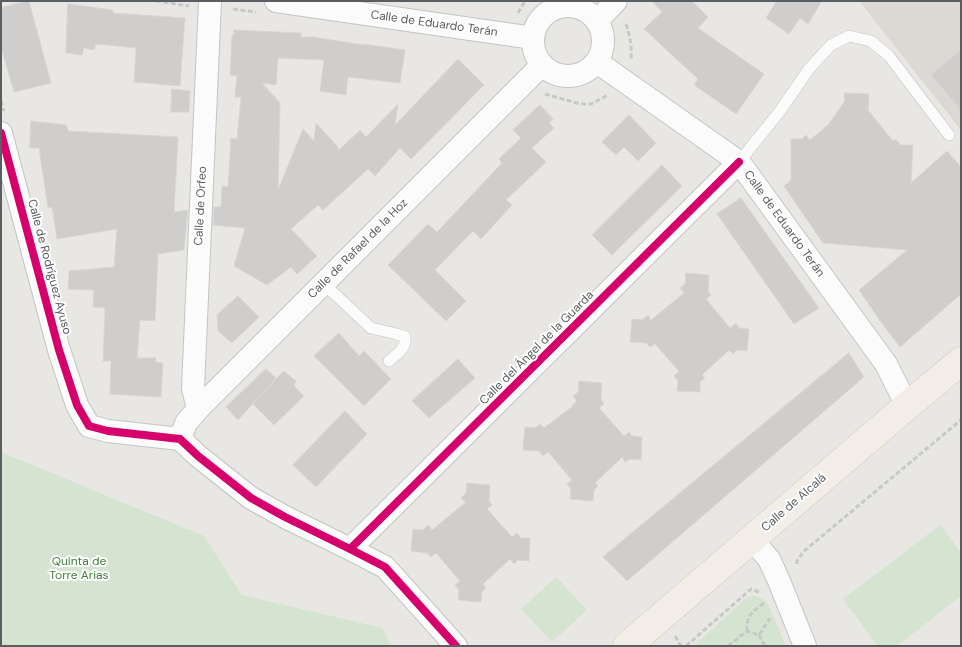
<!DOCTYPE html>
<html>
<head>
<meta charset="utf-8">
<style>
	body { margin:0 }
	#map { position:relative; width:962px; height:647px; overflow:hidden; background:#e9e7e4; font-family:"DM Sans",sans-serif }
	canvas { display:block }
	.frame { position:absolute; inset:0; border:2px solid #5a5e61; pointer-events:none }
</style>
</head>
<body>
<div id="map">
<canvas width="962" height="647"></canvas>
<div class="frame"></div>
</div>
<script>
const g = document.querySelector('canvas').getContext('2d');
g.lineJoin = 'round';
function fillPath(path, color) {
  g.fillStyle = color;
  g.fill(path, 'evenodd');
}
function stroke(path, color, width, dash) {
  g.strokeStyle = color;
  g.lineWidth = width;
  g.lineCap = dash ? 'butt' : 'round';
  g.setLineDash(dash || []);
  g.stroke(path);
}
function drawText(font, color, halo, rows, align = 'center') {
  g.font = font + ' "DM Sans",sans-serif';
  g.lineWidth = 4;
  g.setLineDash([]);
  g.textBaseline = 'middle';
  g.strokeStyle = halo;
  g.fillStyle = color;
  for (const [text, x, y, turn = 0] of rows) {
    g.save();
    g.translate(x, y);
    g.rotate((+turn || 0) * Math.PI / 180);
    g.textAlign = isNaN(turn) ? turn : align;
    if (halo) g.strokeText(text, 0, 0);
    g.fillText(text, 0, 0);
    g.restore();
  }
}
const education = new Path2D(`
	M859 1H961V130Z`);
const green = new Path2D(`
	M1 452 204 536 242 595 382 628 391 646H1Z
	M940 525 961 553V596L897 646H878L843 599Z
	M556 577 587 610 552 642 521 609Z
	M753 595 761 598 768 604 786 646H694L746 598Z`);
const building = new Path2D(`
	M26 1H29L51 83 14 92 1 47V8Z
	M652 1H692L708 17 698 28 764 74 736 114 694 85 698 79 644 29 662 12Z
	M774 1H822L808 24 800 18 789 34 766 18 776 2Z
	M68 4 113 10V13L185 18 180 86 134 82 136 48 96 44 94 50 84 48 82 55 66 53Z
	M234 30 301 33V37H313L364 45V44L405 50 400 83 348 77 346 95 320 91 324 60 278 58 276 85 262 83 280 103 278 190 303 129 314 141 316 123 338 147V151L360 130 366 137 398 104 395 125 458 59 484 85 411 159 400 148 375 176 368 169 323 210 318 205 291 229 317 256 297 274 291 267 267 285 234 266 245 228 213 225 214 207H221L222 186 228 187 231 138 237 139 241 97H235L237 76 230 75 232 35H234Z
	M961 50V110L931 75Z
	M172 89 190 91 189 112H171Z
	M845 93 869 94 868 110 893 141 896 139 900 145H913L911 183 947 151 961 167V294L900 347 881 322 859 290 907 250 823 243 784 186 791 180V139H802L806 135 810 140 829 124 844 102Z
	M540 105 553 119 549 123 554 128 532 148 546 162 506 200 512 205 481 239 473 231 435 270 466 301 446 321 388 265 428 224 437 232 502 163 499 159 521 138 513 130Z
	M629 115 656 143 638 161 624 147 616 155 602 142Z
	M31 121 66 125 68 131 178 137 174 212 188 210 184 250 158 254 155 321 140 320 137 358H156L155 362 163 363 161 397 110 394 111 361H103L105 308 93 307 94 290 68 289 69 271 114 267 117 229 57 239 52 207 48 208 39 148H30Z
	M662 165 682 186 612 255 592 235Z
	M741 198 819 308 794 324 717 214Z
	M686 273 709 275 708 291 711 295 706 299 730 328 736 323 739 328 749 329 747 351 737 350 733 354 729 350 702 375 705 378 700 382V392L677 391 678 381 674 376 679 371 655 344 650 347 646 343 630 342 632 319 642 320 648 315 651 320 684 293 680 288 685 284Z
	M238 296 259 317 232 343 218 331 217 315Z
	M339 333 359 356 364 351 391 379 364 406 314 356Z
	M849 353 864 377 627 581 603 557Z
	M458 359 475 378 429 418 412 401Z
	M266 369 276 378 238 420 226 407Z
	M284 371 296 381 294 386 304 396 274 425 253 404Z
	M579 381 602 383 601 399 604 404 599 408 624 436 629 432 632 436 642 437 641 460 630 459 625 462 622 457 595 483 598 486 594 490 593 501 570 499 571 489 567 484 572 480 548 452 543 456 539 451 523 450 525 427 535 428 540 424 544 428 573 406 572 405 577 401 573 396 578 392Z
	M345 411 367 434 316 487 293 465Z
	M467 483 490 485 489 501 492 505 487 509 512 537 517 533 521 538H530L529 561 518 560 514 564 510 559 483 584 486 588 482 592 481 602 458 600 459 590 455 585 460 581 436 553 431 557 427 553 411 551 413 529 423 530 428 525 432 530 466 502 461 498 466 493Z`);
const path = new Path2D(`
	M156 1 189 6
	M233 9 256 12
	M518 13 525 1
	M626 24C630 36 632 47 631 59
	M545 94 580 104H591L608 95
	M1 101 4 111
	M797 564V561L803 552 961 420
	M747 631C746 615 752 612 764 603
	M759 635 765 646
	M675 636 681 646
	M686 646 751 589 759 592
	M728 646 747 631 759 635 770 618`);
const service = new Path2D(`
	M739 162 780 111 809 69 831 45 849 36 871 41 889 56 949 135
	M324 284 371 328 397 334 405 337C407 348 397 354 389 361`);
const minor = new Path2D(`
	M276 1 533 38
	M533 41a35 35 0 1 1 70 0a35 35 0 1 1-70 0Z
	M597 21 616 1
	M597 62 739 162 886 364 907 406
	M1 133 59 350 77 405 89 426 108 431 180 439 198 456 251 498 285 517 350 549 385 567 456 646
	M198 409 193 388 210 1
	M180 439 186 423 198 409 542 65
	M751 539 769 559 779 581 805 646
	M350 549 739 162`);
const primary = new Path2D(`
	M627 646 907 406 961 361`);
const cycleway = new Path2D(`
	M1 133 59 350 77 405 89 426 108 431 180 439 198 456 251 498 285 517 350 549 385 567 456 646
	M350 549 739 162`);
const streetNames = [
	["Calle de Eduardo Terán",434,24,8],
	["Calle de Orfeo",201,206,-87],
	["Calle de Eduardo Terán",784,224,54],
	["Calle de Rafael de la Hoz",358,249,-45],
	["Calle de Rodríguez Ayuso",49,267,75],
	["Calle del Ángel de la Guarda",537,348,-45],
	["Calle de Alcalá",794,503,-41]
];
const parkNames = [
	["Quinta de",79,562],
	["Torre Arias",79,576]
];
fillPath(education, '#dcd9d4');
fillPath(green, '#d4e4d0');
fillPath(building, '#d0cecd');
stroke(building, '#d8d6d3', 1);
stroke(service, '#c3c4c4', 12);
stroke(minor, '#c3c4c4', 24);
stroke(primary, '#cfc4b4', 29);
stroke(path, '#c6cac6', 3, [5, 2.5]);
stroke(service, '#fcfbfb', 11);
stroke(minor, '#fcfbfb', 22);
stroke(primary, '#f2eee7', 28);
stroke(cycleway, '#d6006c', 8);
drawText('12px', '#5a5e61', '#fff', streetNames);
drawText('12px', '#3f803a', '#fff', parkNames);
</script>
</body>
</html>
